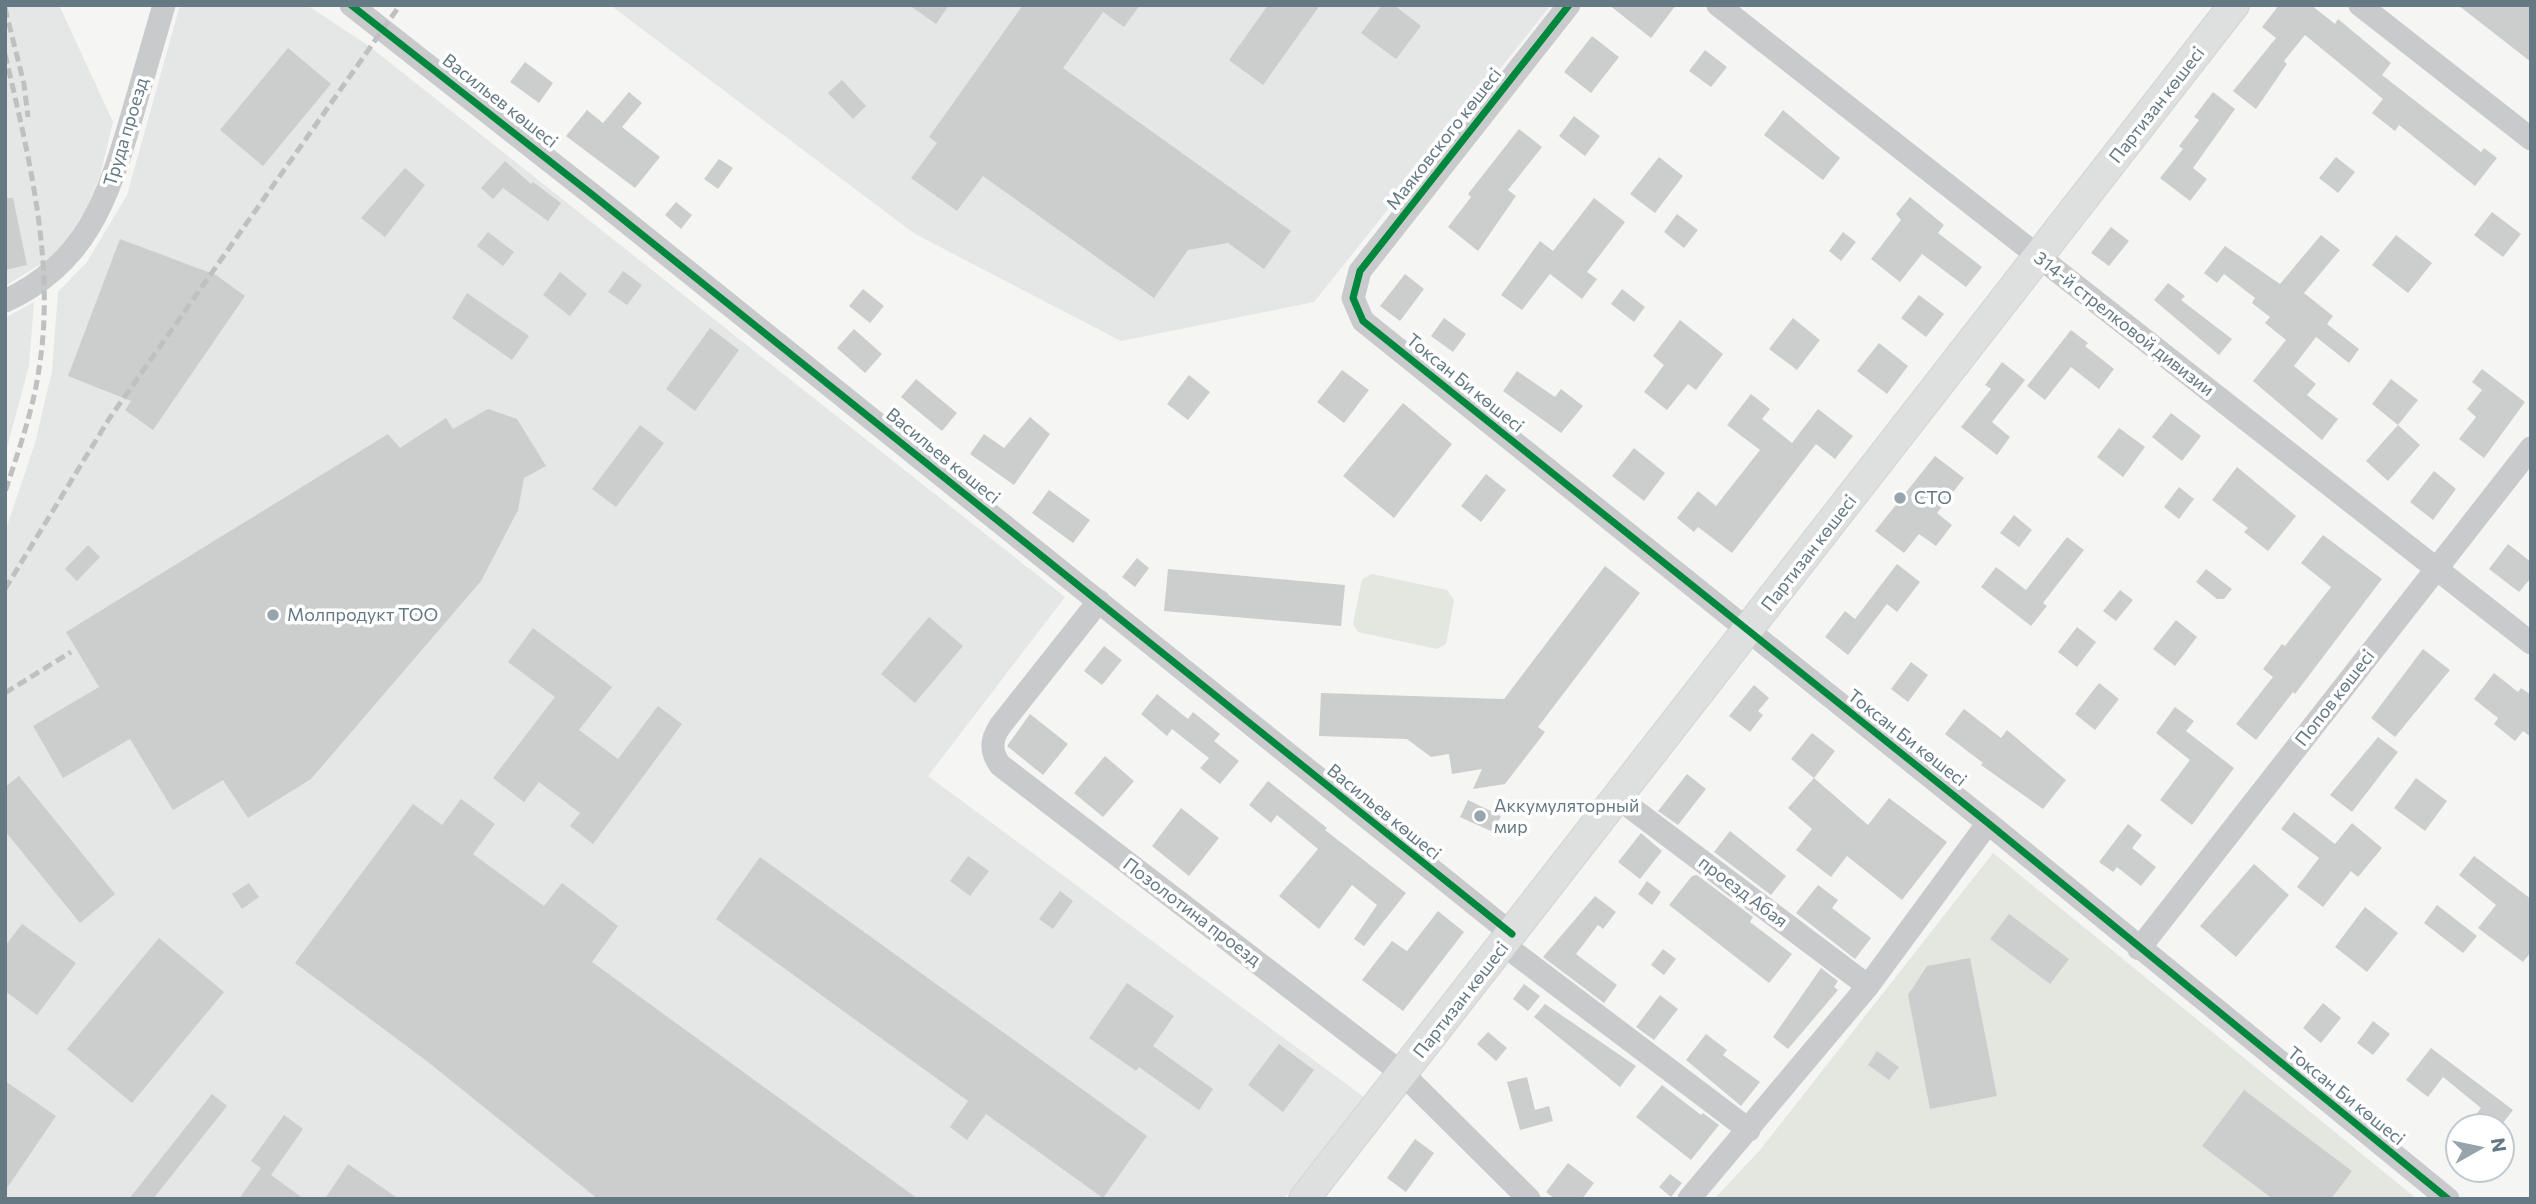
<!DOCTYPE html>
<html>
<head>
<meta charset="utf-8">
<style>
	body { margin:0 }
	#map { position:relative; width:2536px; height:1204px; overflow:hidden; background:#f5f5f3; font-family:Commissioner,sans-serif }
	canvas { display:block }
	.frame { position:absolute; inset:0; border:7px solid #647984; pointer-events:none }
	.north { position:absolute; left:2445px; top:1113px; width:70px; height:70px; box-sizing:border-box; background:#fff; border:2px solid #c1c9ce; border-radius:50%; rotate:81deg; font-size:19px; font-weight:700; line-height:28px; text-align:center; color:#647984 }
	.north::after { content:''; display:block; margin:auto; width:24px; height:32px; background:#97a4ab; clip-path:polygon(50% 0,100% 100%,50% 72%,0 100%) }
</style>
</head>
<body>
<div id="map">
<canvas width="2536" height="1204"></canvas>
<div class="frame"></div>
<div class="north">N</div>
</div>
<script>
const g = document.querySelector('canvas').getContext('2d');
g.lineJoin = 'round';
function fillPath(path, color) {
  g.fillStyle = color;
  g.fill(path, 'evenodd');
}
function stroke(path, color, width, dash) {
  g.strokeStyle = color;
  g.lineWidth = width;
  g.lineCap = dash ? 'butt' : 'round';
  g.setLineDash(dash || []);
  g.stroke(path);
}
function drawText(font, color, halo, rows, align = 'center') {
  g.font = font + ' Commissioner,sans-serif';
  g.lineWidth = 7;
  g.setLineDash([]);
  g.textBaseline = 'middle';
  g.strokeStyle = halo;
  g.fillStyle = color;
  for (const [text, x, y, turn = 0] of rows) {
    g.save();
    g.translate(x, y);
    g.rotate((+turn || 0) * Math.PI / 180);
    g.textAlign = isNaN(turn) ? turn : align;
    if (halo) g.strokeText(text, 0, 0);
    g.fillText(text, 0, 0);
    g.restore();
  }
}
const built = new Path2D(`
	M5 5H59L113 122 100 176 86 209 68 237 49 259 5 286Z
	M180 5H307L369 46 1065 597 928 776 1364 1097 1284 1199H5V532L35 443 52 371 58 292 87 262 127 195Z
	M610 5H1551L1314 302 1121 341 915 234Z
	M34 302 29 366 5 455V318Z`);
const green = new Path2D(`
	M1372 574 1447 590 1454 600 1446 644 1437 649 1358 632 1353 624 1362 579Z
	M1993 853 2417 1199H1714L1760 1150Z`);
const building = new Path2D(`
	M909 5H949L936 24Z
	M1023 5H1140L1124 27 1103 12 1063 68 1291 231 1264 269 1228 243 1188 250 1154 298 983 176 957 211 911 178 937 143 929 137Z
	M1268 5H1320L1263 85 1229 60Z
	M1382 5H1394L1421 26 1396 59 1361 33Z
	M1609 5H1676L1651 38Z
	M2279 5H2311L2335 24 2338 19 2391 63 2382 75 2481 152 2484 148 2497 158 2475 186 2399 125 2395 131 2372 113 2383 99 2305 35 2284 61 2287 64 2256 109 2233 91 2276 38 2262 27Z
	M2458 5H2531V62Z
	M1592 36 1619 57 1591 93 1564 72Z
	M288 48 331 84 263 166 220 130Z
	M1705 50 1727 67 1711 87 1689 71Z
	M525 62 553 83 539 103 510 82Z
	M842 80 866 106 853 119 828 93Z
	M629 92 642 103 622 127 660 157 635 188 566 136 587 110 603 123Z
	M2213 92 2235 109 2193 168 2207 179 2190 201 2160 178 2183 149 2179 146 2199 120 2194 117Z
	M1783 110 1840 158 1823 180 1764 135Z
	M1574 116 1600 136 1585 156 1559 136Z
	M1519 129 1542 147 1508 190 1516 196 1478 251 1448 227 1471 197 1468 194Z
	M1659 157 1683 176 1655 213 1630 194Z
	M2336 157 2355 172 2338 193 2319 178Z
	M719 159 733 168 718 189 704 179Z
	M505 161 531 184 533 182 561 203 548 221 503 188 493 199 481 188Z
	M405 168 425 185 385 237 361 218Z
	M1910 197 1944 225 1938 233 1982 267 1966 287 1922 254 1900 282 1871 259 1901 220 1896 214Z
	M5 198H13L27 265 5 270Z
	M1594 198 1625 222 1587 272 1597 279 1582 299 1550 274 1522 310 1501 295 1540 241 1553 251Z
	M676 202 692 215 681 229 665 215Z
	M2492 212 2521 234 2503 257 2474 235Z
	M1677 214 1698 230 1684 248 1664 232Z
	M2111 227 2129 241 2109 266 2091 253Z
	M488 232 514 252 503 266 477 246Z
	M1843 232 1856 242 1841 261 1829 251Z
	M2321 235 2340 250 2304 293 2333 316 2327 324 2359 349 2349 363 2316 337 2294 366 2316 384 2307 395 2338 419 2322 440 2253 381 2286 340 2265 323 2270 317 2252 303 2255 298 2224 274 2217 283 2204 273 2225 246 2280 284Z
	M2396 235 2432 263 2408 293 2372 265Z
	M120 239 216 275 245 296 153 430 125 410 131 401 68 376Z
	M623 271 642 285 627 305 608 292Z
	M560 272 587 294 570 316 543 295Z
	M1405 274 1424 289 1400 321 1380 306Z
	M2168 283 2185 296 2181 300 2232 339 2219 355 2154 300Z
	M863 289 884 306 870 323 849 306Z
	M1622 289 1645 307 1634 322 1611 304Z
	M467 293 529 336 512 360 452 318Z
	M1919 295 1944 314 1926 337 1901 318Z
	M1444 318 1466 334 1453 352 1431 336Z
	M1793 318 1820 340 1797 370 1769 349Z
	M1680 320 1723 354 1696 390 1688 384 1667 410 1644 392 1664 365 1653 356Z
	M710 328 739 350 695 411 666 389Z
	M854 329 882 354 865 373 837 348Z
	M2071 330 2088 343 2085 346 2114 369 2099 389 2071 367 2045 400 2027 386Z
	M1879 343 1908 366 1887 394 1857 371Z
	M2002 362 2025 380 1992 422 2010 437 1997 455 1961 427 1991 389 1985 385Z
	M2482 369 2525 402 2484 458 2459 439 2476 417 2467 409 2482 390 2472 382Z
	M1342 370 1369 390 1344 423 1317 402Z
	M1517 371 1555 397 1561 389 1583 406 1561 433 1503 391Z
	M1189 375 1210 392 1188 420 1167 404Z
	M916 379 957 413 942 431 901 397Z
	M2391 379 2418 400 2398 425 2372 404Z
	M1751 394 1770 409 1762 419 1792 443 1818 409 1853 436 1835 459 1816 444 1732 553 1698 527 1694 532 1677 518 1698 491 1716 506 1760 450 1727 425Z
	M1403 403 1452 444 1394 518 1343 476Z
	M488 409 517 419 546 466 524 478 518 510 481 581 311 779 248 818 223 780 173 810 130 739 63 778 33 726 99 687 66 632 388 434 400 448 446 418 453 429Z
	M2171 413 2201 436 2182 461 2152 437Z
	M1030 417 1050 434 1014 485 970 454 984 434 1004 448Z
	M640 425 664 443 616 507 592 489Z
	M2398 425 2420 445 2388 481 2366 461Z
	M2119 428 2145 447 2123 477 2097 457Z
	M1634 448 1665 473 1644 501 1612 476Z
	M1935 456 1964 478 1937 513 1952 525 1936 546 1919 534 1904 553 1875 531Z
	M2237 467 2296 516 2268 551 2244 532 2248 528 2212 500Z
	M2434 471 2456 489 2433 520 2410 502Z
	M1486 474 1506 490 1481 522 1461 506Z
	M2179 487 2194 499 2179 519 2164 507Z
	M1049 490 1090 520 1073 543 1032 513Z
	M2014 515 2032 530 2019 547 2000 533Z
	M2323 535 2382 579 2295 694 2293 692 2256 740 2236 724 2273 677 2263 669 2282 644 2285 646 2331 587 2301 563Z
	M2067 537 2084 550 2043 603 2047 606 2031 626 1981 587 1996 567 2026 590Z
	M2508 544 2531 562V578L2519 592 2489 569Z
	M88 545 100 557 77 581 65 569Z
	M1137 558 1149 568 1135 587 1122 577Z
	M1897 564 1920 582 1897 612 1887 604 1848 655 1825 637 1845 611 1855 619Z
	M1605 566 1640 593 1538 727 1545 732 1505 784 1473 789 1482 769 1452 774 1449 754 1431 757 1407 739 1319 736 1321 693 1504 699Z
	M1168 569 1345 585 1341 626 1164 611Z
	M2206 569 2232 589 2224 599H2217L2196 582Z
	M2120 590 2133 600 2116 621 2103 611Z
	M929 617 963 646 915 703 881 674Z
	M2176 620 2197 637 2175 666 2153 649Z
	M2077 627 2096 642 2077 667 2058 652Z
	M533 628 612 687 579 730 618 759 658 706 682 724 593 844 570 826 580 813 539 782 524 802 493 778 555 697 508 662Z
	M1104 646 1122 660 1102 685 1084 671Z
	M2423 649 2450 670 2395 737 2371 718Z
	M1911 662 1928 675 1908 702 1891 689Z
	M2494 673 2518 692 2521 688 2531 695V737L2523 731 2515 741 2494 724 2498 718 2474 699Z
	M2099 683 2119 699 2095 730 2075 714Z
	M1754 685 1769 698 1758 711 1763 715 1750 732 1729 716Z
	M1157 694 1188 719 1193 712 1220 734 1214 741 1239 761 1220 784 1200 768 1209 758 1172 729 1167 736 1141 714Z
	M2175 707 2194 721 2186 731 2234 768 2192 825 2160 800 2190 760 2156 733Z
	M1964 709 2001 738 2007 730 2066 780 2043 809 1981 765 1983 763 1945 734Z
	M1030 714 1068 744 1043 775 1007 746Z
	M1812 733 1835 751 1814 778 1791 759Z
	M2378 737 2398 752 2352 812 2330 795Z
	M1105 756 1134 781 1103 817 1074 793Z
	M1687 774 1706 789 1678 825 1658 811Z
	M19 776 115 894 80 923 5 831V787Z
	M1814 778 1868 825 1889 798 1947 842 1902 900 1847 856 1831 877 1796 850 1812 829 1788 808Z
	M2416 778 2447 801 2425 831 2394 808Z
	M1268 781 1327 828 1325 830 1406 893 1364 946 1354 939 1377 905 1352 885 1319 929 1279 896 1318 849 1277 815 1271 823 1249 805Z
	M461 799 495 824 473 854 544 906 562 883 618 926 592 962 918 1199H598L428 1062 295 963 413 804 442 825Z
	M1468 800 1501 816 1493 832 1460 817Z
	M1181 808 1219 838 1189 876 1152 846Z
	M2294 812 2335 844 2352 823 2382 848 2358 877 2351 871 2323 907 2297 887 2319 858 2281 829Z
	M2128 824 2142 835 2132 848 2156 867 2141 886 2117 867 2113 872 2099 862Z
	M1730 831 1786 876 1771 895 1714 852Z
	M1641 833 1662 851 1640 879 1618 862Z
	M968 856 989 871 970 896 950 881Z
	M2474 856 2531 899V952L2523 962 2478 928 2496 905 2459 875Z
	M760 857 1147 1136 1103 1198 986 1114 967 1140 950 1127 968 1101 716 919Z
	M2254 864 2289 895 2236 957 2200 926Z
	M1697 875 1753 917 1750 922 1792 954 1769 983 1669 905 1692 876Z
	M1647 881 1661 892 1652 905 1638 894Z
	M249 883 259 897 242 909 232 894Z
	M1818 885 1838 900 1832 908 1871 938 1855 959 1796 913Z
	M1060 891 1073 901 1053 929 1039 919Z
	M1595 896 1616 912 1603 929 1598 925 1576 954 1617 985 1604 1003 1543 957Z
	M2437 905 2477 936 2463 953 2424 923Z
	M2365 907 2398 933 2367 972 2335 947Z
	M1438 911 1464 932 1403 1011 1362 980 1392 941 1407 951Z
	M2009 914 2069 959 2050 984 1990 939Z
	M22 924 76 963 37 1015 5 991V946Z
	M159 938 224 992 132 1103 67 1049Z
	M1663 949 1676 959 1664 975 1651 965Z
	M1970 958 1997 1096 1930 1109 1908 995 1927 966Z
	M1821 968 1838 981 1834 987 1838 990 1788 1049 1773 1037Z
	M1127 983 1174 1016 1153 1046 1213 1089 1199 1110 1139 1067 1136 1071 1089 1038Z
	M1524 984 1540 996 1528 1011 1513 999Z
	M1660 995 1678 1009 1654 1040 1636 1027Z
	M2323 1003 2341 1018 2321 1043 2303 1028Z
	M1545 1004 1636 1066 1620 1087 1534 1017Z
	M2373 1021 2390 1034 2373 1055 2357 1043Z
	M1488 1032 1507 1048 1496 1061 1477 1044Z
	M1706 1034 1727 1050 1723 1055 1760 1082 1741 1106 1686 1060Z
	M1279 1044 1314 1070 1283 1112 1248 1085Z
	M2431 1048 2513 1110 2500 1127H2466L2481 1108 2443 1077 2428 1097 2406 1080Z
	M1877 1051 1899 1067 1889 1080 1868 1065Z
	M1527 1077 1535 1110 1549 1106 1553 1121 1520 1130 1507 1082Z
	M5 1081 56 1116 5 1191Z
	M1662 1085 1701 1115 1703 1113 1719 1125 1691 1160 1636 1117Z
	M2244 1090 2352 1171 2331 1199H2273L2202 1146Z
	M212 1094 227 1106 153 1199H129Z
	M284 1115 303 1129 271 1175 304 1199H239L261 1168 251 1161Z
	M1415 1139 1434 1153 1406 1192 1387 1178Z
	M1568 1163 1594 1183 1582 1199H1555L1546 1192Z
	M348 1164 399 1199H325Z
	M1670 1174 1682 1183 1671 1197 1659 1187Z`);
const minor = new Path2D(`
	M351 5 594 196 1512 934
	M1569 5 1360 271 1353 298 1363 321 1988 823 2448 1199
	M1718 5 2531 643
	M2360 5 2531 139
	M5 301C86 264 108 198 131 119 142 81 153 43 164 5
	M1099 601 1000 726C991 740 990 751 1000 765L1403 1074 1529 1199
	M1618 798 1868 986
	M1504 945 1749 1130
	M2139 949 2531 448
	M1689 1199 1868 986 1988 823`);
const major = new Path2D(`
	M1304 1199 2234 5`);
const rail = new Path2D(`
	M5 8 24 84 28 117
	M5 54C29 157 56 264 39 369 33 411 18 452 5 492
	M5 589 109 419 400 5
	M5 693 71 652`);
const cycleway = new Path2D(`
	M351 5 594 196 1512 934
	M1569 5 1360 271 1353 298 1363 321 1988 823 2448 1199`);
const markers = [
	[1900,498,7,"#97a4ab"],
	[273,615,7,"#97a4ab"],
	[1480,816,7,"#97a4ab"]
];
const streetNames = [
	["Васильев көшесі",500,101,38],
	["Партизан көшесі",2157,105,-52],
	["Труда проезд",126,132,-73],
	["Маяковского көшесі",1444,139,-52],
	["314-й стрелковой дивизии",2124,324,38],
	["Токсан Би көшесі",1465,383,39],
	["Васильев көшесі",943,456,39],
	["Партизан көшесі",1809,553,-52],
	["Попов көшесі",2335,698,-52],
	["Токсан Би көшесі",1907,738,38],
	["Васильев көшесі",1384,812,39],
	["проезд Абая",1743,892,37],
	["Позолотина проезд",1192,912,37],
	["Партизан көшесі",1461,1000,-52],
	["Токсан Би көшесі",2346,1096,39]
];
const poiNames = [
	["СТО",1914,498],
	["Молпродукт ТОО",287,615],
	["Аккумуляторный",1494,806],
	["мир",1494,827]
];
fillPath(built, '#e5e6e6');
fillPath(green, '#e4e7e0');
fillPath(building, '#cccece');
stroke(major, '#d2d3d3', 32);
stroke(minor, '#c9cacb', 23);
stroke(major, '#dedfdf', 30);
stroke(rail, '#bfc0c1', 5, [10, 5]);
stroke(cycleway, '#00873e', 7);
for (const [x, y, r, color] of markers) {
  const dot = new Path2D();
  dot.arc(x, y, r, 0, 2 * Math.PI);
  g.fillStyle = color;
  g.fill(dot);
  stroke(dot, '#fff', 2.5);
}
drawText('18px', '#647984', '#fff', streetNames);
drawText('18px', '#647984', '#fff', poiNames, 'left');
</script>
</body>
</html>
